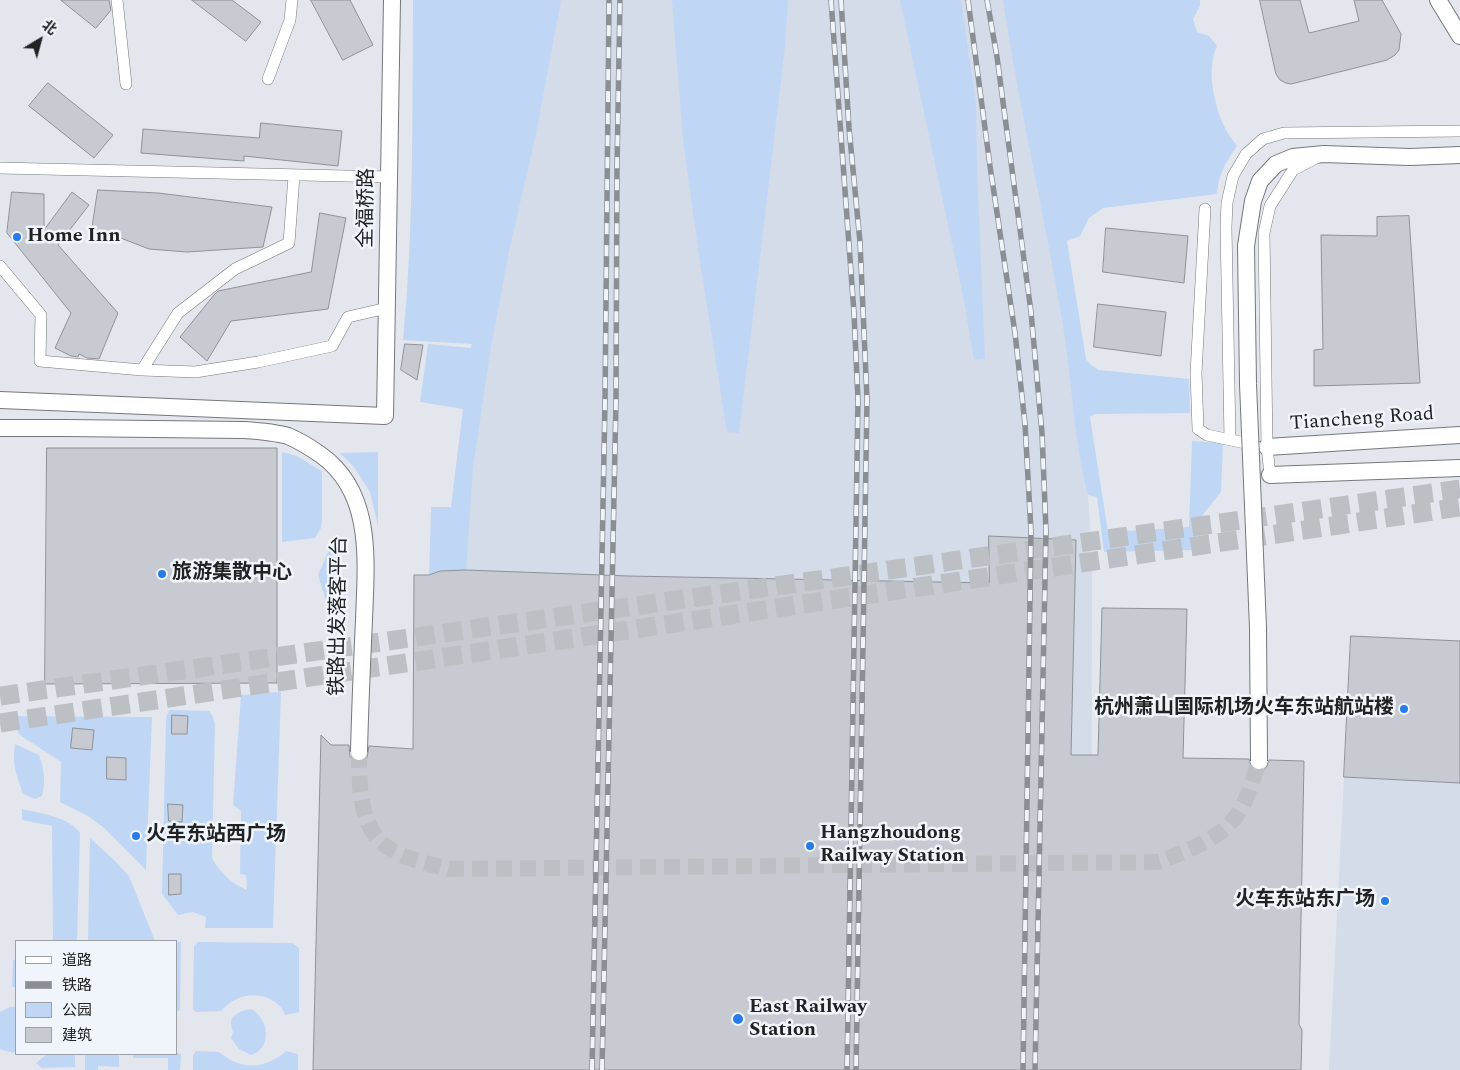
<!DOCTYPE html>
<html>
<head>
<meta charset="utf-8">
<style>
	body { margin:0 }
	#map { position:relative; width:1460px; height:1070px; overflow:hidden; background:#e3e7ed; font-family:Spectral,"Noto Sans SC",serif }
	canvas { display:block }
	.legend { position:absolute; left:15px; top:940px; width:162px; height:115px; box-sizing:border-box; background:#f0f5fb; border:1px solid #9da1a5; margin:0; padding:6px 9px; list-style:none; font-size:15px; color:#202224 }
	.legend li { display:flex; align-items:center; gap:10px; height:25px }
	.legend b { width:25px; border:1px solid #9da1a5 }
	.north { position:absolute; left:15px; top:15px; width:50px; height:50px; -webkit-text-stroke:4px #f0f5fb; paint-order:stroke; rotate:37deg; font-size:14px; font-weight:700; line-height:20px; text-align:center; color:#202224 }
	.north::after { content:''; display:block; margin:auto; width:18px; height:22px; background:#202224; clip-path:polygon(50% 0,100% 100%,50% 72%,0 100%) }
</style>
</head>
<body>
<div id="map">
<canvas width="1460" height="1070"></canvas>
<ul class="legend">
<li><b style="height:6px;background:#fff"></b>道路</li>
<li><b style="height:6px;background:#8b8e93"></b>铁路</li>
<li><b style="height:14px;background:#c0d6f5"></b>公园</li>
<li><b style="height:14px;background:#c7cbd1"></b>建筑</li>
</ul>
<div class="north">北</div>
</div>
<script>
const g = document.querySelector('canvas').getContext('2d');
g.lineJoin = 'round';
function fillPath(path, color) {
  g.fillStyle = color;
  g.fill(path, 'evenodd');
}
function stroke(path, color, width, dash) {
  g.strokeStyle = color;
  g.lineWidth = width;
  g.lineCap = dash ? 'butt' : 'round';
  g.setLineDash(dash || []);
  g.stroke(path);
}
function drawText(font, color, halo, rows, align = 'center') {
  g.font = font + ' Spectral,"Noto Sans SC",serif';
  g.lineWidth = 5;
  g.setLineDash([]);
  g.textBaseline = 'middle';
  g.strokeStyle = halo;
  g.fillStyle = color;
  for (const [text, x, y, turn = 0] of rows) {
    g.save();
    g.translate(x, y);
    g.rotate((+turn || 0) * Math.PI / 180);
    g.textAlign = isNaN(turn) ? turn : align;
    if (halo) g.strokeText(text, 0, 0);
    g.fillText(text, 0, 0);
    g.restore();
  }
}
const built = new Path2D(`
	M550 0H1023L1088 495 1092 556 1091 1070H430L440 571 451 507 471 348Z
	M1344 777 1460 780V1070H1329Z`);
const green = new Path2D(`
	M413 0H561L536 134 509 251 491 347 473 467 466 570 440 571 429 575 431 507H451L463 409 420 402 428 344 471 348 472 344 403 340C414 227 412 113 413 0Z
	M672 0H788L785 46 772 157 739 433 727 432 699 255 683 140Z
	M900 0H961L976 104 977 170 985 359 974 360 963 295Z
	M1003 0H1200V6L1193 19 1197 32 1209 36 1217 46C1206 69 1214 104 1224 126 1227 133 1233 140 1237 146 1225 164 1219 173 1217 194L1103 208 1089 218 1080 236 1067 241 1086 359 1091 365 1099 370 1189 379 1190 413 1095 414 1090 417 1108 532 1189 527 1192 441 1223 443 1221 492 1197 522 1195 550 1104 552 1097 497 1088 495C1073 438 1072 378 1062 320 1044 213 1019 107 1003 0Z
	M282 452 297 456 322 471V520L321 528 315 538 282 542Z
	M378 452V526L370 492 354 467 340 453Z
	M336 534 335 630 318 575Z
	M281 692 273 928H205L206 917 193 912 178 915 162 894 166 718 169 710H175L209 711 213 717 215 725 212 858C220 873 231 883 247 890L246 875 240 874 241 811 233 805 241 695Z
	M9 716 152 717 146 870 103 827 88 816 60 802 61 762 20 735Z
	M15 744 39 755C44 769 46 780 42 796L35 799 23 794C16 771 12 769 15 744Z
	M22 809C43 814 65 816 80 832L77 941H53L52 826 22 820Z
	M90 838 114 860 129 876 155 941H88Z
	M176 942H181L180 1010 176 1012Z
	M198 942 292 943 299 948V1012L285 1015C283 1009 280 1006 275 1002 257 990 235 995 221 1011L196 1012 193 1009 194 946Z
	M13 960H16V987H12Z
	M10 1007H16V1053L5 1051 0 1049V1012Z
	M251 1009C269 1019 273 1048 251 1055L239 1049 231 1038C235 1030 231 1030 231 1023 231 1014 244 1010 251 1009Z
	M176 1051 181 1055 180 1070H168V1058H133V1054H176Z
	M196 1051 219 1052C240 1070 265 1070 286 1051L298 1054V1070H193V1055Z
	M47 1054H75V1067L42 1068 36 1063Z
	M85 1054H119V1067L98 1066V1070H85Z`);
const building = new Path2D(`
	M61 0H109L111 10 96 28Z
	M192 0H232L261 22 246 41Z
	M311 0H350L373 45 343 60Z
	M1260 0H1300L1309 33 1359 21 1354 0H1382L1401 34 1399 50 1395 55 1387 60 1291 84 1286 83 1280 80 1276 74Z
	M48 83 113 135 94 158 29 106Z
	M261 123 342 131 338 166 244 156V161L141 153 143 129 259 138Z
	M98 190 158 193 272 207 263 247 187 252 149 249 118 237 92 230Z
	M12 192 44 194V230L72 192 89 205 58 245 118 313 99 359 87 358 79 354 78 357 71 356 55 348 71 313 7 233Z
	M320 213 346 218 328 309 231 321 207 361 180 337 214 295 218 291 311 272Z
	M1409 216 1420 383 1314 386V350L1323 349 1321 235 1377 236V217Z
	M1106 228 1188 236 1184 283 1103 272Z
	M1098 304 1166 312 1161 356 1094 347Z
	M405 344 423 345 417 380 401 370Z
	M47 448H277V683L45 684Z
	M989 536 1076 540 1071 755H1098L1102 608 1187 609 1183 758 1249 759 1251 766 1259 771 1264 770 1267 766 1269 760 1304 761 1299 1024 1302 1030 1301 1070H313L321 735 331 745H349L350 757 358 762 363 761 367 758 369 746 413 749 414 575H429L440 571 466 570 628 576 989 583Z
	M1351 636 1460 641V783L1344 777Z
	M172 715 188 716 187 734H172Z
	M73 728 94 730 92 750 71 748Z
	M107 757 126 758V780L107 779Z
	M168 804 183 805 182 822 169 821Z
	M169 874H181V894L169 895Z`);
const secondaryTunnel = new Path2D(`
	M359 752C359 783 359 827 386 846 403 859 429 864 449 869L1159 862C1190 849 1227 838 1243 805 1250 791 1254 775 1259 761`);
const primaryTunnel = new Path2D(`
	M0 696 1460 489
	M0 723 1460 507`);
const street = new Path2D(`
	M117 0 126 84
	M268 79 290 20 292 0
	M0 168 390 177
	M1205 209 1196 373 1198 429 1207 435 1255 445
	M0 266 41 315 40 361 142 370 195 372 258 362 332 346 348 317 387 308
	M142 370 178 313 235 269 289 243 294 176
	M1230 439 1226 227 1227 203 1233 176 1246 154 1263 139 1284 133 1460 131
	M1270 475 1267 447 1264 233 1270 206 1293 170 1316 158`);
const secondary = new Path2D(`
	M1438 0 1460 36
	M1246 246 1253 201 1260 181 1276 164 1293 157 1324 154 1410 157 1460 155
	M0 400 385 416 392 0
	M0 428H64
	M1267 447 1460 435
	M1270 475 1460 468`);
const rail = new Path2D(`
	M831 0 854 313 858 400 847 1070
	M841 0 849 128 860 242 867 399 856 1070
	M968 0 990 166 1015 333 1025 424 1031 531 1023 1070
	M987 0 997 57 1031 312 1042 433 1046 531 1035 1070
	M592 1070 605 402 609 0
	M602 1070 616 400 617 167 620 0`);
const secondaryBridge = new Path2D(`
	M1246 246 1248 384 1258 628 1259 761
	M64 428 243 430C258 431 274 432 288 436 300 441 311 448 321 455 374 493 366 562 364 620 362 664 360 708 359 752`);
const markers = [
	[17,237,5,"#287ce7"],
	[162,574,5,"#287ce7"],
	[1404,709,5,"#287ce7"],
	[136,836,5,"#287ce7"],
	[810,846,5,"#287ce7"],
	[1385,901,5,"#287ce7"],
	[738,1019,6,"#287ce7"]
];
const streetNames = [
	["全福桥路",368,208,-89],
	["Tiancheng Road",1362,420,-4],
	["铁路出发落客平台",340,616,-89]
];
const poiNames = [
	["Home Inn",27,237],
	["旅游集散中心",172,574],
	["杭州萧山国际机场火车东站航站楼",1394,709,"right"],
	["Hangzhoudong",820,834],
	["Railway Station",820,857],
	["火车东站西广场",146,836],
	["火车东站东广场",1375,901,"right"],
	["East Railway",749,1008],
	["Station",749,1031]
];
fillPath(built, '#d3dce8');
fillPath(green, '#c0d6f5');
fillPath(building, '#c7cbd1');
stroke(building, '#8e9298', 1);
stroke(secondaryTunnel, '#bcc0c5', 16, [16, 8]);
stroke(primaryTunnel, '#bcc0c5', 19, [19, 9]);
stroke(street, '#74787d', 12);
stroke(secondary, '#74787d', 18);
stroke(street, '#fff', 11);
stroke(secondary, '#fff', 16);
stroke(rail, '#8b8e93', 5.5);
stroke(rail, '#f0f5fb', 4, [11]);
stroke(secondaryBridge, '#74787d', 18, []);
stroke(secondaryBridge, '#fff', 16);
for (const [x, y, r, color] of markers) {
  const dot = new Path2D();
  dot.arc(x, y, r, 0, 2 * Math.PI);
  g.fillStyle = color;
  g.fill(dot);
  stroke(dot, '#f0f5fb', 2);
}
drawText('20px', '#202224', '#f0f5fb', streetNames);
drawText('bold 20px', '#202224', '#f0f5fb', poiNames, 'left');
</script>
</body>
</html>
